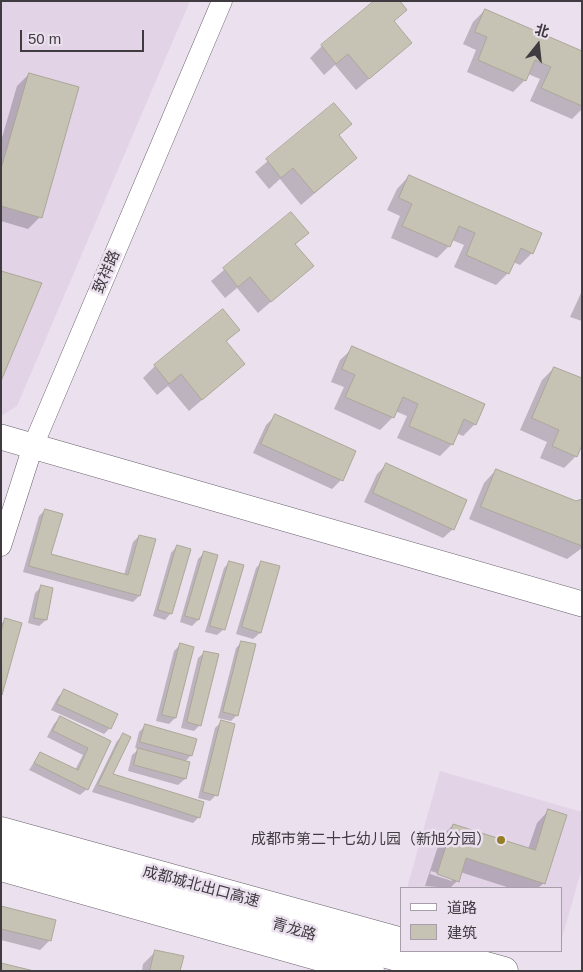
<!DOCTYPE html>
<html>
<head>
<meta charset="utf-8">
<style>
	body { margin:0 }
	#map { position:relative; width:583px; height:972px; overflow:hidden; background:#ebe0ee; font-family:Helvetica,"Noto Sans SC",sans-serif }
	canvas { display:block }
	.frame { position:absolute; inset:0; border:2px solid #3f3b40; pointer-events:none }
	.legend { position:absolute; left:400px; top:887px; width:162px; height:65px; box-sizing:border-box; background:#ebe0ee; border:1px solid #a69ea8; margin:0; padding:6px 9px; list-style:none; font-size:15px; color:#3f3b40 }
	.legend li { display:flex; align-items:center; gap:10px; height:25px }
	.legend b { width:25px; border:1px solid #a69ea8 }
	.north { position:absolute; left:513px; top:20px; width:50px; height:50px; -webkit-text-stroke:4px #ebe0ee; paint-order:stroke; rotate:16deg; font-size:14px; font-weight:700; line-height:20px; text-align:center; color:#3f3b40 }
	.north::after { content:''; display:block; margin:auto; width:18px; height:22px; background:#3f3b40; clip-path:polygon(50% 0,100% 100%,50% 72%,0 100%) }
	.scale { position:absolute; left:20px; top:30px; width:124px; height:22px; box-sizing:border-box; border:2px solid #3f3b40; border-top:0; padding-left:6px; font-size:15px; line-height:18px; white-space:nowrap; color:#3f3b40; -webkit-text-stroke:4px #ebe0ee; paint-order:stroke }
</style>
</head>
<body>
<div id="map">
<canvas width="583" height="972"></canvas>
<div class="frame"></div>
<ul class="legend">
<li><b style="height:6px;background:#fff"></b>道路</li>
<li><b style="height:14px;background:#c7c3b4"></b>建筑</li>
</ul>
<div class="north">北</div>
<div class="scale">50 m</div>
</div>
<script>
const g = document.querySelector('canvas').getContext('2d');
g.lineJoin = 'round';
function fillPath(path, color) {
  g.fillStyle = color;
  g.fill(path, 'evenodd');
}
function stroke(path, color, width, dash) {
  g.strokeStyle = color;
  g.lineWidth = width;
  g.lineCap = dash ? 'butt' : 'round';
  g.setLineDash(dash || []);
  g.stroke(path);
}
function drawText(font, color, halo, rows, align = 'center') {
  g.font = font + ' Helvetica,"Noto Sans SC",sans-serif';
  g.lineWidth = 5;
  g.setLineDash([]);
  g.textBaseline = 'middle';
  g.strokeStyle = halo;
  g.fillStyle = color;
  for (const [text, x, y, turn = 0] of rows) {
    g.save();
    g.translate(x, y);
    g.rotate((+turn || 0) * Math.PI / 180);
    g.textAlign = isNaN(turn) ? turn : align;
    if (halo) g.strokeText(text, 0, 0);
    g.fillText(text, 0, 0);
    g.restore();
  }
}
const built = new Path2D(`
	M1 1H190L17 406 1 416Z
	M440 771 582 812V868L562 938V888H407Z`);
const shadow = new Path2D(`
	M406 10 393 22 411 43 356 90 335 65 324 75 310 58 322 46Z
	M485 10 582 52V109L572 119 530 101 540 79 528 74 525 80 513 92 467 72 476 50 463 44 473 22Z
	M29 74 40 217 28 229 1 221V141L17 86Z
	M334 104 350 124 338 136 356 158 301 205 280 179 269 189 255 172Z
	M409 176 532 253 520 265 513 262 508 273 496 285 454 267 464 245 452 240 449 246 437 258 391 238 400 216 387 210 397 189Z
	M291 213 307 233 295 245 312 266 258 313 237 288 225 298 211 281Z
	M582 291V321L570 317Z
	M238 330 226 342 244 364 189 411 168 386 157 395 143 378 155 366Z
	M353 348 475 424 463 436 456 433 452 444 440 456 397 438 407 416 395 411 393 417 380 430 334 409 344 387 331 382 340 360Z
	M554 368 579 379 582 376V442L576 456 564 468 540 458 547 442 520 430 542 380Z
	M275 416 341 480 332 489 253 453 266 425Z
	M386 465 453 529 443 538 364 502 377 474Z
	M496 470 576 503 582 500V548L567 559 469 519 484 483Z
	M45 510 50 555 124 575 133 542 139 536V596L133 602 23 572 39 516Z
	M177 546 171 613 165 620 153 616 171 553Z
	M204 553 216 556 198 620 192 626 180 622 198 559Z
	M230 562 224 629 217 635 205 632 224 568Z
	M262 562 279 567 260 633 253 639 236 634 256 568Z
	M41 587 46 620 39 626 28 623 35 593Z
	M6 619 21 623 1 692V624Z
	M242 642 237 715 231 721 218 718 236 648Z
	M180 645 175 718 169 724 156 721 174 651Z
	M205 652 200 725 194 731 181 728 198 658Z
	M64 691 110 728 104 734 51 710 58 697Z
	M60 717 110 742 87 789 80 795 29 770 40 753 75 770 83 755 47 737 54 724Z
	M221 722 216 795 210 801 198 798 215 728Z
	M145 726 191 755 185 762V779L178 785 128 771 132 755 139 749 135 748 139 732Z
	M124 735 111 775 199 817 193 823 92 792 117 741Z
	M549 810 544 883 538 888H510L460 872 457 881 450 888 425 886 441 837 453 825 528 849 537 823ZM431 871 452 878V881L430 874Z
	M1 907 49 941 40 950 1 940Z
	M155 952 178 971H142L143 964Z`);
const building = new Path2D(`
	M374 1H400L407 10 394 21 412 43 369 79 348 54 336 64 321 45Z
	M485 9 582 51V106L541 88 551 67 535 60 526 81 478 60 487 37 475 32Z
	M29 73 79 87 42 218 1 206V169Z
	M334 103 352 124 339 135 357 158 314 193 293 168 281 178 266 159Z
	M409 175 542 233 533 254 521 248 509 274 466 255 475 233 459 226 450 247 402 226 412 204 399 198Z
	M291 212 309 233 295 244 314 266 271 302 250 277 238 287 223 268Z
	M1 271 42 283 1 381Z
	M223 309 240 330 226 341 245 364 202 400 181 374 169 384 154 365Z
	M352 346 485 404 476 425 464 419 453 445 409 426 418 404 403 397 394 418 345 397 355 375 342 369Z
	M554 367 582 378V445L577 457 552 446 559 430 532 418Z
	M275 414 356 451 343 481 261 444Z
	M386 463 467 500 454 530 373 493Z
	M496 469 576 501 582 499V546L481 507Z
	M45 509 63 514 51 554 128 575 139 535 156 539 140 596 29 566Z
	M177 545 191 549 172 614 158 610Z
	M204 551 218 555 199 620 185 616Z
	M229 561 244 565 225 630 210 626Z
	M261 561 280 566 261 633 242 627Z
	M41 585 53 588 47 620 34 618Z
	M5 618 22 623 2 695 1 632Z
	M241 641 256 644 238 716 223 712Z
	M180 643 194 647 176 718 162 715Z
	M204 651 219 654 201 726 187 722Z
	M64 689 118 714 111 729 57 704Z
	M60 716 111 741 88 790 34 763 40 752 78 770 88 748 53 731Z
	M221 720 235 724 218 796 203 792Z
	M145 724 197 739 192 756 140 742Z
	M123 733 131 737 113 774 204 802 200 818 98 785Z
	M138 748 190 762 186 779 134 765Z
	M548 809 567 815 545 884 466 858 459 882 437 874 453 824 535 850Z
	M1 906 56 920 51 941 1 929Z
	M155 950 184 956 180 971H150Z
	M1 963 34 971H1Z`);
const minor = new Path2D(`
	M1 546 33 446 222 1`);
const tertiary = new Path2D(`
	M1 437 582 604
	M1 848 442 971`);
const motorway = new Path2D(`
	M1 831 402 942
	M1 867 370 971
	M432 951 504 971`);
const markers = [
	[501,840,5,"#947f26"]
];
const streetNames = [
	["致祥路",107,272,-67],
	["成都城北出口高速",201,887,15],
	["青龙路",294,930,16]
];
const poiNames = [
	["成都市第二十七幼儿园（新旭分园）",491,840]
];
fillPath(built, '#e3d3e7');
fillPath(shadow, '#0003');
fillPath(building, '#c7c3b4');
stroke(building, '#aaa798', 1);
stroke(minor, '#685f6a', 21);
stroke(tertiary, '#685f6a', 26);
stroke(motorway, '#685f6a', 29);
stroke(minor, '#fff', 20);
stroke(tertiary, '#fff', 25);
stroke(motorway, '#fff', 28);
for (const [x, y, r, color] of markers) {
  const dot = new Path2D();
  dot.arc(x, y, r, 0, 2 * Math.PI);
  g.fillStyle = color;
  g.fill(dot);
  stroke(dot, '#ebe0ee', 2);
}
drawText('15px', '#3f3b40', '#ebe0ee', streetNames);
drawText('15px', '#3f3b40', '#ebe0ee', poiNames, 'right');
</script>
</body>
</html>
